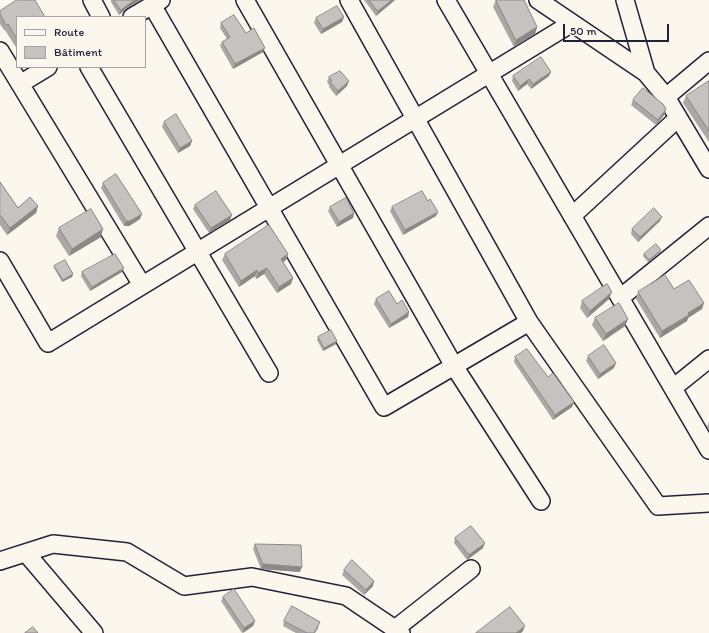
<!DOCTYPE html>
<html>
<head>
<meta charset="utf-8">
<style>
	body { margin:0 }
	#map { position:relative; width:709px; height:633px; overflow:hidden; background:#fbf7ec; font-family:Itim,sans-serif }
	canvas { display:block }
	.legend { position:absolute; left:16px; top:16px; width:130px; height:52px; box-sizing:border-box; background:#fbf7ec; border:1px solid #a4a2a5; margin:0; padding:5px 7px; list-style:none; font-size:12px; color:#22223b }
	.legend li { display:flex; align-items:center; gap:8px; height:20px }
	.legend b { width:20px; border:1px solid #a4a2a5 }
	.scale { position:absolute; left:563px; top:24px; width:106px; height:18px; box-sizing:border-box; border:2px solid #22223b; border-top:0; padding-left:5px; font-size:12px; line-height:14px; white-space:nowrap; color:#22223b; -webkit-text-stroke:3px #fbf7ec; paint-order:stroke }
</style>
</head>
<body>
<div id="map">
<canvas width="709" height="633"></canvas>
<ul class="legend">
<li><b style="height:5px;background:#fbf7ec"></b>Route</li>
<li><b style="height:11px;background:#c6c2c0"></b>Bâtiment</li>
</ul>
<div class="scale">50 m</div>
</div>
<script>
const g = document.querySelector('canvas').getContext('2d');
g.lineJoin = 'round';
function stroke(path, color, width, dash) {
  g.strokeStyle = color;
  g.lineWidth = width;
  g.lineCap = dash ? 'butt' : 'round';
  g.setLineDash(dash || []);
  g.stroke(path);
}
function fillPath(path, color) {
  g.fillStyle = color;
  g.fill(path, 'evenodd');
}
const minor = new Path2D(`
	M92 0 101 17
	M245 0 454 366 541 501
	M349 0 529 322 658 506 709 503
	M446 0 709 450
	M538 0 646 73 666 97 709 169
	M625 0 646 73
	M152 5 384 407 529 322
	M132 17 161 0
	M0 51 142 285
	M89 67 269 373
	M20 84 48 67
	M666 97 709 61
	M572 216 678 118
	M0 261 48 343 572 23
	M620 298 709 226
	M673 388 709 359
	M26 553 94 633
	M0 561 53 544 127 552 184 586 252 577 346 596 401 633
	M395 629 471 569`);
const wall = new Path2D(`
	M111 0H141L127 8 119 15 111 2Z
	M364 0H395L376 16Z
	M496 0 537 27 535 34 514 47 493 7Z
	M0 11 17 17V49L5 30H4L0 24Z
	M344 17 342 22 321 34 314 23 316 18Z
	M221 23 246 33 263 52 233 69 220 46 222 42 227 39 220 28Z
	M513 76H549L531 89 527 84 518 91 512 81Z
	M329 77 347 86 336 96 329 87V85L327 82Z
	M709 81V142L683 103 686 96Z
	M633 100 665 114 656 125 631 105Z
	M164 122 192 141 190 146 178 153 162 127Z
	M0 182 18 208 38 206 36 213 7 235 0 225Z
	M103 183 140 219 129 226H124L101 188Z
	M195 205 230 220 209 233 193 209Z
	M330 207 354 213 353 218 337 227 328 211Z
	M392 207 436 216 403 235 390 211Z
	M660 221 638 242 631 234 632 229Z
	M59 228 101 237 69 256 56 236Z
	M660 252 648 262 643 256 644 254Z
	M225 254H288L286 260 283 262 293 278 291 284 277 293 264 274 256 279 255 276 239 287 222 260Z
	M54 266 73 274 72 277 62 282 54 268Z
	M82 272H122L90 291 81 276Z
	M674 289 702 309 688 318 687 321 660 338 636 299 638 292Z
	M376 299 397 304 409 312 408 317 389 328 374 304Z
	M609 299 587 318 580 308 582 301Z
	M595 318 628 319 625 326 603 341 592 325Z
	M318 337 336 344 323 351 317 340Z
	M588 356 614 368 598 379 586 361Z
	M515 357 548 377 574 402 572 407 553 420 514 362Z
	M709 422V430L707 427Z
	M455 538 483 548 467 560 454 543Z
	M255 544 300 572 261 569 253 549Z
	M344 570 373 586 364 595 342 575Z
	M223 597 255 621 253 626 242 633 221 601Z
	M284 621 319 627 315 633H296L283 626Z`);
const shadedWall = new Path2D(`
	M135 0H141L127 8 119 15 121 10 129 4Z
	M392 0H395L376 16 378 11Z
	M344 17 342 22 321 34 323 29Z
	M537 27 535 34 514 47 516 40Z
	M265 48 263 52 233 69 235 64Z
	M551 72 549 76 531 89 533 84Z
	M529 79 527 84 518 91 520 86Z
	M349 81 347 86 336 96 338 91Z
	M666 109 665 114 656 125 658 120Z
	M192 141 190 146 178 153 180 148Z
	M38 206 36 213 7 235 10 228Z
	M438 212 436 216 403 235 405 230Z
	M354 213 353 218 337 227 339 222Z
	M142 214 140 219 129 226H124L126 221Z
	M232 215 230 220 209 233 211 228Z
	M662 217 660 221 638 242 640 237Z
	M103 229 101 237 69 256 72 249Z
	M661 250 660 252 648 262 649 260Z
	M288 254 286 260 279 265 281 259Z
	M124 268 122 272 90 291 92 287Z
	M267 268 264 274 256 279 258 273Z
	M257 270 255 276 239 287 241 281Z
	M73 274 72 277 62 282 63 280Z
	M293 278 291 284 277 293 279 287Z
	M612 292 609 299 587 318 590 311Z
	M704 303 702 309 688 318 687 321 660 338 662 331 688 313Z
	M409 312 408 317 389 328 391 324Z
	M628 319 625 326 603 341 606 334Z
	M337 341 336 344 323 351 324 348Z
	M616 363 614 368 598 379 600 374Z
	M574 402 572 407 553 420 555 415Z
	M485 543 483 548 467 560 469 555Z
	M263 564 302 567 300 572 261 569Z
	M374 581 373 586 364 595 366 590Z
	M255 621 253 626 243 633 244 628Z
	M525 626 523 631 521 633H516Z`);
const building = new Path2D(`
	M17 0H35L45 17H17V39L8 24 6 25 0 14V11Z
	M114 0H135L129 4 121 10Z
	M369 0H392L378 11Z
	M496 0H524L537 27 516 40Z
	M337 6 344 17 323 29 316 18Z
	M234 15 246 33 254 28 265 48 235 64 222 42 230 37 221 23Z
	M541 57 551 72 533 84 529 79 520 86 513 76Z
	M340 71 349 81 338 91 330 82 332 81 329 77Z
	M709 81V131L686 96Z
	M643 88 663 104 666 109 658 120 633 100Z
	M176 114 192 141 180 148 164 122Z
	M116 174 142 214 130 221H126L103 183Z
	M0 182 18 208 30 197 38 206 10 228 0 215Z
	M216 191 232 215 211 228 195 205Z
	M422 191 428 201 430 199 438 212 405 230 392 207Z
	M346 198 354 213 339 222 330 207Z
	M654 208 662 217 640 237 632 229Z
	M91 209 103 229 72 249 59 228Z
	M269 225 288 254 281 259 293 278 279 287 267 268 258 273 257 270 241 281 225 254Z
	M656 244 661 250 649 260 644 254Z
	M115 254 124 268 92 287 82 272Z
	M65 260 73 274 63 280 54 266Z
	M665 275 674 289 689 280 704 303 688 313 689 315 662 331 638 292Z
	M607 284 612 292 590 311 582 301Z
	M389 291 397 304 402 300 409 312 391 324 376 299Z
	M619 303 628 319 606 334 595 318Z
	M331 330 337 341 324 348 318 337Z
	M604 345 616 363 600 374 588 356Z
	M527 349 548 377 553 373 574 402 555 415 515 357Z
	M471 526 485 543 469 555 455 538Z
	M255 544 301 545 302 567 263 564Z
	M352 560 374 581 366 590 344 570Z
	M234 589 255 621 244 628 223 597Z
	M292 606 320 622 314 633H307L284 621Z
	M510 607 525 626 516 633H476Z
	M33 627 38 633H25Z`);
stroke(minor, '#22223b', 20);
stroke(minor, '#fbf7ec', 17);
fillPath(wall, '#aaa7a5');
fillPath(shadedWall, '#8b8886');
fillPath(building, '#c6c2c0');
stroke(building, '#8b8886', 1);
</script>
</body>
</html>
